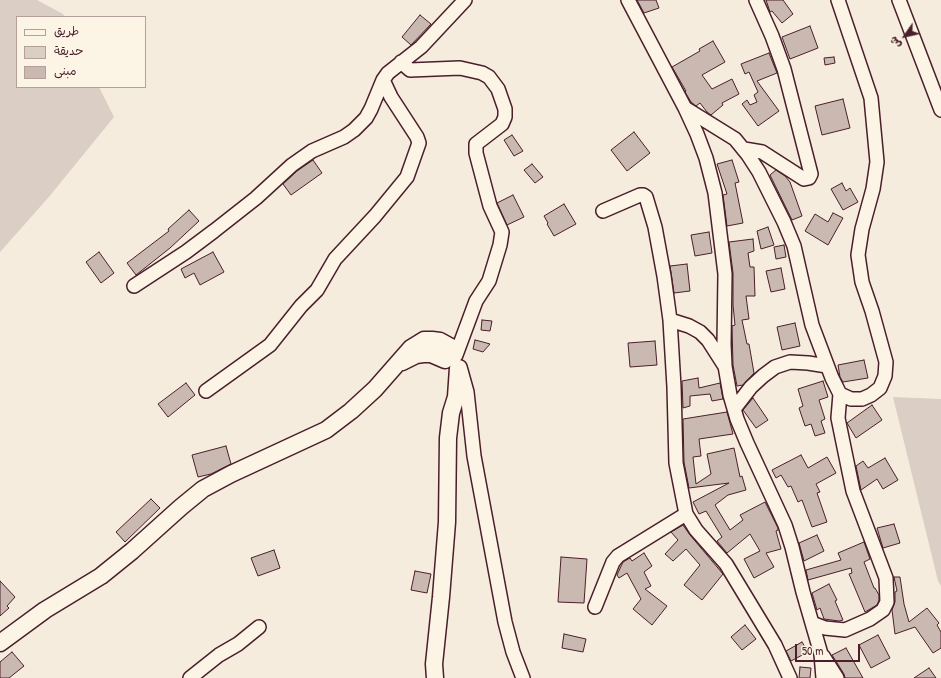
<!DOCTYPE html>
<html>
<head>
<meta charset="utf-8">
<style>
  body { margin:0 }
  #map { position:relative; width:941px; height:678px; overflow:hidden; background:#f5ecde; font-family:"Patrick Hand","Playpen Sans Arabic",sans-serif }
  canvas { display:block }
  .legend { position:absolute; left:16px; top:16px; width:130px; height:72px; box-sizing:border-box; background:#fcf5e5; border:1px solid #b59f9b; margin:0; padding:5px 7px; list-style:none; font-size:12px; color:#4a1f2b }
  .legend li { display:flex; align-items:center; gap:8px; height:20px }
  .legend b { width:20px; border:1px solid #b59f9b }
  .north { position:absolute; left:885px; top:16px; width:40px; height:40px; -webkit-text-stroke:3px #fcf5e5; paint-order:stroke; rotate:236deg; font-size:11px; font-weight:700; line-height:16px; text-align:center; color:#4a1f2b }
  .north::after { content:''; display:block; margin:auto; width:14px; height:18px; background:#4a1f2b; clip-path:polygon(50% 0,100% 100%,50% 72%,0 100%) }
  .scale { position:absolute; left:795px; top:644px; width:65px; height:18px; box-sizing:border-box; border:2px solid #4a1f2b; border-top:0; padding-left:5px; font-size:12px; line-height:14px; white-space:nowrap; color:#4a1f2b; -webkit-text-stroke:3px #fcf5e5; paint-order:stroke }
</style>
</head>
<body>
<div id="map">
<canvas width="941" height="678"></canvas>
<ul class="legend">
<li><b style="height:5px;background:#fcf5e5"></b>طريق</li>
<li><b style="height:11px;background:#dbcec4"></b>حديقة</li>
<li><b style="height:11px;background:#cab9b1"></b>مبنى</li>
</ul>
<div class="north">ش</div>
<div class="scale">50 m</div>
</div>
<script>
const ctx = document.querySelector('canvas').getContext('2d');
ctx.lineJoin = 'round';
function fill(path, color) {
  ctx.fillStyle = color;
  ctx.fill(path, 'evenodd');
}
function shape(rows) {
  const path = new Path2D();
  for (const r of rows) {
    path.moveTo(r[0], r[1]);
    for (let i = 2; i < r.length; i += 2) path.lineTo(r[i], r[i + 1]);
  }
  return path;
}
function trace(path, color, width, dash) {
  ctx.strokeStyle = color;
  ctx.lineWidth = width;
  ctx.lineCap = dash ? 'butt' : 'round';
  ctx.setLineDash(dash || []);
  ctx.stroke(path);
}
fill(shape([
  [0,0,37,0,63,14,65,17,17,17,17,87,99,87,114,117,48,198,0,252],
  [893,397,941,399,941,586,938,581]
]), '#dbcec4');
const building = shape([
  [637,0,656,0,659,8,644,13,637,0],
  [766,0,783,0,793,14,782,23,772,11,770,12,766,0],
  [420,15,431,24,411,45,402,37,420,15],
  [810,26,818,48,790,59,782,37,810,26],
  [713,41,725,62,702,75,712,89,732,79,739,94,722,103,723,105,711,115,707,112,700,103,696,106,691,102,685,92,686,91,672,67,700,51,699,49,713,41],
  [769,53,777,73,757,81,779,111,758,126,742,104,747,100,750,105,757,102,754,95,758,92,749,72,745,74,741,64,769,53],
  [834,57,835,63,825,65,824,58,834,57],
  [843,99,850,128,822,135,815,106,843,99],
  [634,132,650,153,627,171,611,150,634,132],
  [512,135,523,151,514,156,504,140,512,135],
  [313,160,322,173,291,195,283,184,297,171,313,160],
  [732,160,739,182,735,183,743,223,727,226,723,195,727,194,717,164,732,160],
  [532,164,543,177,535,183,524,170,532,164],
  [776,170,785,176,790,182,802,216,792,220,770,175,776,170],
  [842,183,846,191,850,188,858,202,843,210,831,189,842,183],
  [513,195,524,217,507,225,497,203,513,195],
  [564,204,576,224,554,236,547,224,548,223,544,216,564,204],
  [189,210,199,221,170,248,136,275,127,263,169,231,168,229,189,210],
  [833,213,843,218,828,245,805,231,815,214,828,222,833,213],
  [768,227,774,245,761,249,757,231,768,227],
  [709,232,712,253,695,256,691,235,709,232],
  [753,239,754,251,748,253,750,267,754,267,755,296,746,296,749,319,742,320,747,344,749,344,754,373,743,385,737,386,733,365,732,326,735,325,733,305,733,273,729,242,753,239],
  [784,245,786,257,776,259,774,247,784,245],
  [99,252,114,273,101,283,86,262,99,252],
  [213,252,224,272,200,285,194,273,185,278,181,269,213,252],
  [687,264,690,291,674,293,670,266,687,264],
  [781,268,785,289,771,292,766,271,781,268],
  [482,320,492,321,490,331,481,330,482,320],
  [795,323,800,346,782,350,777,327,795,323],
  [475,340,483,342,490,344,483,352,473,349,475,340],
  [655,341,657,365,630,367,628,343,655,341],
  [864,360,868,378,843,382,840,377,838,365,864,360],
  [698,378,699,388,720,383,723,399,712,401,710,394,690,396,690,406,683,408,682,381,698,378],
  [823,381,828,397,819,400,825,419,821,421,825,433,815,436,811,424,805,426,799,408,803,406,798,389,823,381],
  [186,383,195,395,168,417,158,404,186,383],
  [753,398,768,420,756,428,743,410,753,398],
  [872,405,882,420,856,438,847,423,872,405],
  [727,412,733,434,699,439,701,456,693,457,696,484,711,474,707,454,734,448,740,477,742,476,746,490,728,495,715,505,730,530,743,520,740,515,765,502,778,528,778,530,776,531,781,549,766,553,774,567,754,578,744,559,760,551,750,534,727,553,717,541,722,537,706,511,699,514,693,502,729,483,689,488,684,462,683,419,727,412],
  [226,446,231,464,211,474,198,477,192,455,226,446],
  [801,455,808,468,827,457,836,473,816,484,820,492,817,493,827,522,812,527,802,500,798,502,791,486,788,487,781,475,776,478,772,470,801,455],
  [885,458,898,480,883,489,877,479,861,490,856,466,863,461,868,468,885,458],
  [151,499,160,508,125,542,116,532,151,499],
  [894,524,900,543,883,548,877,528,894,524],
  [683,525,690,535,723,574,702,600,684,585,700,565,686,549,673,561,665,554,678,540,671,532,683,525],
  [817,535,824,551,804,561,799,543,817,535],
  [864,542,870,559,864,562,874,588,875,588,879,595,879,600,877,605,865,612,849,574,852,573,851,568,808,580,806,570,841,560,838,553,864,542],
  [274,550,280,568,258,576,251,558,274,550],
  [644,553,652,566,644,572,651,586,645,589,667,606,652,625,633,609,641,599,627,573,619,578,617,575,623,562,630,558,632,561,644,553],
  [561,557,587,559,584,603,558,602,561,557],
  [415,571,431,574,427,593,411,590,415,571],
  [894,577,900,577,904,604,909,622,927,608,939,623,937,625,941,632,941,648,933,653,915,627,895,634,892,610,895,602,895,592,897,591,894,577],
  [0,581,15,597,7,606,9,608,0,616,0,581],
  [829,584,837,600,835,601,843,620,839,621,824,619,820,608,817,610,812,593,829,584],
  [745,625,756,639,742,650,731,637,745,625],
  [564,634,586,639,583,652,562,648,564,634],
  [878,635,890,658,871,668,859,645,878,635],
  [802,642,808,652,791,661,786,651,802,642],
  [846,648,863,678,845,678,844,674,832,655,846,648],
  [12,652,24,666,9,678,0,678,0,662,12,652],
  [800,667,811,668,810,678,799,678,800,667],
  [929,668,936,678,914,678,929,668]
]);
fill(building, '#cab9b1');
trace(building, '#4a1f2b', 1);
const minor = shape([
  [628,0,685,108,697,134,706,158,715,193,725,274,724,344,725,366,730,395,737,419,747,443,785,525,792,547,803,592,821,654,823,678],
  [899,0,941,110],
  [401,62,410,70,460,68,482,73,489,77,498,89,505,109,505,117,502,124,476,144,476,153,490,206,502,232,500,245,489,281,476,301,456,355],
  [685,108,735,139,748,155,759,172,784,222,794,246,812,325,832,378,840,394,851,399,862,399,871,395,880,388,885,376,886,362,872,311,862,282,858,255,862,229,873,189,877,162,871,98,838,0],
  [744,149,762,152,804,179,809,178,811,174,784,69,772,36,756,0],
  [603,211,640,195,643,195,646,197,655,227,664,276,670,320,674,387,676,463,686,514,696,530,726,564,775,645,790,678],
  [134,286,186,252,214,231,256,198,292,165,312,151,344,137,354,130,366,118,371,109,383,80,388,73,421,47,465,0],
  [670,320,689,326,700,332,708,340,724,365],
  [460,367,467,392,474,456,505,622,513,652,523,678],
  [206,391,270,345,301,306,317,290,335,259,375,216,407,177,419,143,417,137,391,97,383,80],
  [734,409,751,387,763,376,775,367,790,362,808,363,827,366],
  [595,607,613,562,618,556,686,514],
  [812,623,825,628,845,630,870,619,883,610,887,602,886,578,853,491,846,457,838,418,840,394],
  [823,656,837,678],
  [190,678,219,655,238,644,259,627]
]);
const major = shape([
  [402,362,416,355,423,354,431,354,445,360],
  [0,643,45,610,101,576,132,551,181,507,203,489,231,474,326,430,351,411,375,389,411,348,424,340,432,340,440,341,451,347,454,355],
  [435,678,434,664,441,597,447,522,448,438,451,413,456,397,458,368]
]);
trace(minor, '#4a1f2b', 16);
trace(major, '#4a1f2b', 19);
trace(minor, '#fcf5e5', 13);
trace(major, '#fcf5e5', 16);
</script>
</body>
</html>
